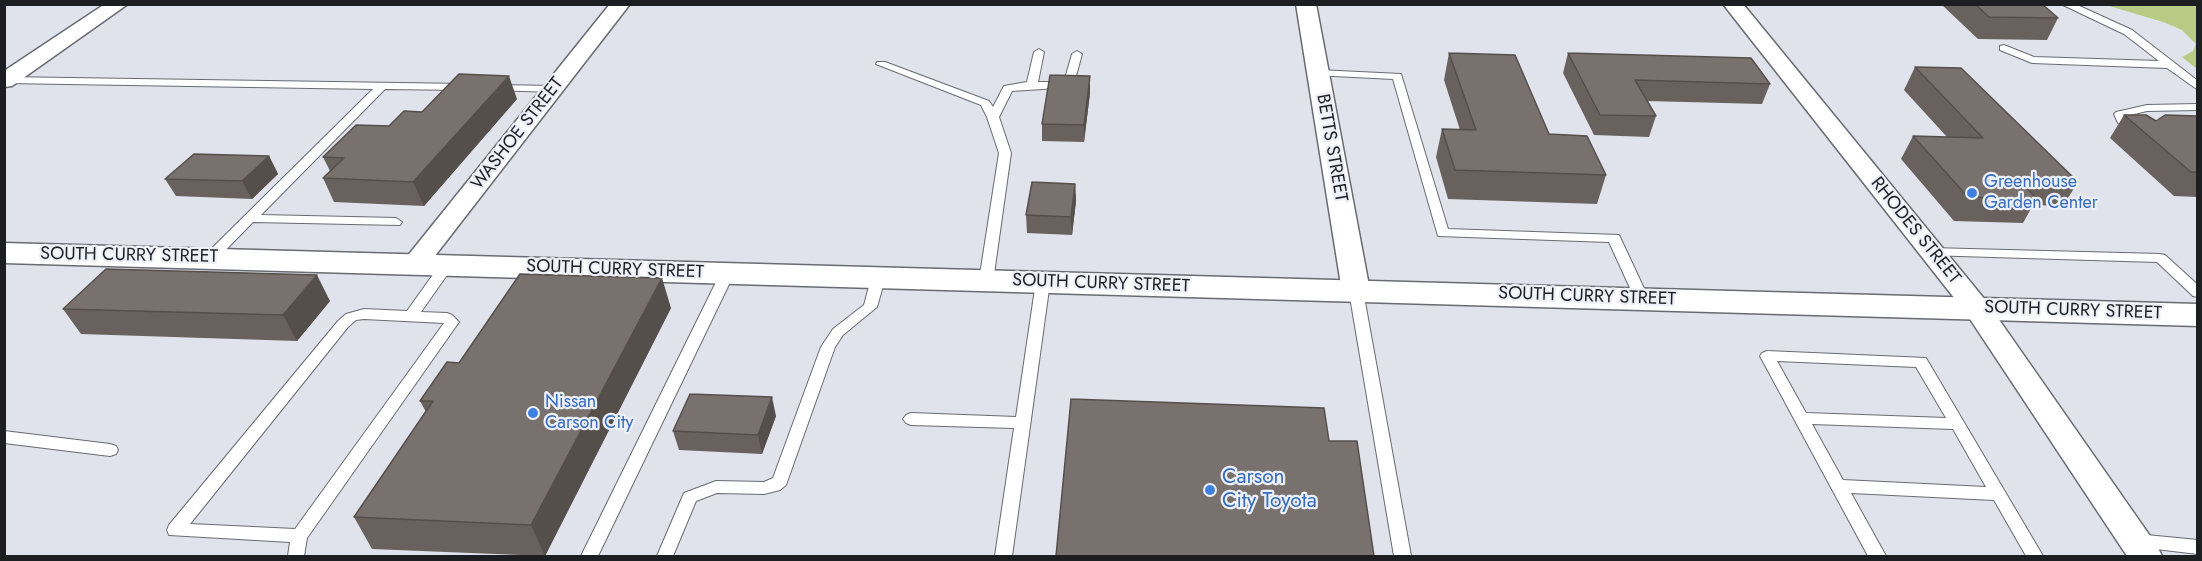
<!DOCTYPE html>
<html>
<head>
<meta charset="utf-8">
<style>
  body { margin:0 }
  #map { position:relative; width:2202px; height:561px; overflow:hidden; background:#e0e3eb; font-family:Jost,sans-serif }
  canvas { display:block }
  .frame { position:absolute; inset:0; border:6px solid #1d1e21; pointer-events:none }
</style>
</head>
<body>
<div id="map">
<canvas width="2202" height="561"></canvas>
<div class="frame"></div>
</div>
<script>
const ctx = document.querySelector('canvas').getContext('2d');
ctx.lineJoin = 'round';
function fill(path, color) {
  ctx.fillStyle = color;
  ctx.fill(path, 'evenodd');
}
function shape(rows) {
  const path = new Path2D();
  for (const r of rows) {
    path.moveTo(r[0], r[1]);
    for (let i = 2; i < r.length; i += 2) path.lineTo(r[i], r[i + 1]);
  }
  return path;
}
function trace(path, color, width, dash) {
  ctx.strokeStyle = color;
  ctx.lineWidth = width;
  ctx.lineCap = dash ? 'butt' : 'round';
  ctx.setLineDash(dash || []);
  ctx.stroke(path);
}
function drawText(font, color, halo, rows, align = 'center') {
  ctx.font = font + ' Jost,sans-serif';
  ctx.lineWidth = 4.5;
  ctx.setLineDash([]);
  ctx.textBaseline = 'middle';
  ctx.strokeStyle = halo;
  ctx.fillStyle = color;
  for (const [text, x, y, turn = 0] of rows) {
    ctx.save();
    ctx.translate(x, y);
    ctx.rotate((+turn || 0) * Math.PI / 180);
    ctx.textAlign = isNaN(turn) ? turn : align;
    if (halo) ctx.strokeText(text, 0, 0);
    ctx.fillText(text, 0, 0);
    ctx.restore();
  }
}
fill(shape([
  [2106,5,2197,5,2197,69,2182,57,2193,51,2196,44,2182,30,2163,22]
]), '#b7cb85');
const lane = shape([
  [2061,4,2075,4,2132,30,2198,81,2198,90,2167,68,2032,63,2000,50,2000,46,2004,45,2034,57,2159,61,2124,34,2061,4],
  [1039,49,1044,52,1038,82,1064,82,1072,54,1077,51,1082,54,1073,87,1012,91,999,117,1011,153,993,281,986,285,979,281,999,153,987,117,981,105,876,64,877,62,885,62,989,101,993,107,1004,86,1027,82,1034,52,1039,49],
  [1318,70,1401,74,1448,229,1619,235,1649,299,1647,302,1642,303,1635,299,1609,242,1438,236,1393,79,1314,75,1313,73,1318,70],
  [4,77,465,84,470,87,465,90,385,89,261,215,396,218,402,222,400,225,253,222,214,262,209,263,202,259,204,256,373,89,6,83,4,77],
  [496,85,554,86,559,89,554,92,492,90,491,88,496,85],
  [2198,104,2198,110,2147,111,2126,116,2139,131,2133,134,2118,123,2114,114,2116,112,2147,105,2198,104],
  [1931,248,2160,254,2165,255,2198,285,2198,297,2193,296,2157,262,1926,255,1924,252,1931,248],
  [447,261,454,265,421,312,447,313,452,315,459,322,307,538,304,556,288,556,290,542,169,535,167,530,169,525,338,321,346,314,364,309,407,311,442,262,447,261],
  [364,319,444,323,295,529,190,524,348,327,356,320,364,319],
  [727,270,734,274,598,556,581,556,720,274,727,270],
  [878,275,885,279,877,307,843,335,835,347,786,485,780,490,764,494,717,493,696,501,673,556,657,556,684,493,716,481,764,482,773,478,821,347,833,329,864,305,871,279,878,275],
  [1043,278,1050,282,1012,556,995,556,1014,428,911,425,906,423,903,419,906,415,911,413,1016,417,1036,282,1043,278],
  [1356,287,1363,291,1411,556,1394,556,1349,291,1356,287],
  [1767,351,1926,358,2043,556,2026,556,1994,500,1851,493,1886,556,1868,556,1760,356,1762,353,1767,351],
  [1777,361,1916,367,1946,418,1806,413,1777,361],
  [1812,424,1953,429,1986,487,1843,480,1812,424],
  [4,431,110,444,116,446,118,450,116,454,110,456,4,443,4,431],
  [2136,534,2198,540,2198,554,2130,546,2127,541,2130,536,2136,534]
]);
const street = shape([
  [105,4,128,4,12,86,4,87,4,71,105,4],
  [610,4,630,4,424,270,415,272,406,270,402,264,406,258,610,4],
  [1296,4,1316,4,1370,291,1366,297,1356,300,1346,297,1342,291,1296,4],
  [1723,4,1743,4,1986,301,2157,546,2162,556,2127,556,1966,313,1723,4]
]);
const secondary = shape([
  [4,243,2198,304,2198,326,4,263,4,243]
]);
trace(lane, '#686b71', 2);
trace(street, '#686b71', 3);
trace(secondary, '#686b71', 3);
fill(lane, '#fff');
fill(street, '#fff');
fill(secondary, '#fff');
fill(shape([
  [1941,4,2042,4,2058,18,2047,40,1978,39],
  [1449,53,1549,134,1606,175,1597,204,1448,199,1436,157,1442,129,1460,130,1444,80],
  [1568,53,1770,84,1762,104,1647,101,1656,116,1649,137,1594,135,1563,73],
  [1915,67,2078,182,2063,206,2033,205,2023,223,1954,221,1901,159,1913,136,1947,137,1904,90],
  [1090,76,1090,93,1084,142,1042,141,1042,124],
  [517,99,424,206,334,202,323,178,330,171,323,157,389,126,422,112],
  [2124,115,2156,121,2198,116,2198,197,2174,196,2110,138],
  [269,156,278,174,252,199,176,196,165,179],
  [1075,184,1076,201,1072,235,1027,233,1026,215],
  [330,301,297,341,81,334,63,309],
  [671,308,545,556,372,549,354,517,426,412,420,401,459,363],
  [776,416,762,454,679,450,673,431]
]), '#68615e');
fill(shape([
  [509,76,517,99,424,206,413,182],
  [1090,76,1090,93,1084,142,1084,125],
  [269,156,278,174,252,199,242,181],
  [1075,184,1076,201,1072,235,1071,217],
  [317,275,330,301,297,341,283,315],
  [662,278,671,308,545,556,531,525],
  [772,397,776,416,762,454,758,435]
]), '#554f4c');
const building = shape([
  [1975,4,2042,4,2058,18,1989,17,1975,4],
  [1449,53,1515,55,1549,134,1587,136,1606,175,1455,170,1442,129,1476,130,1449,53],
  [1568,53,1751,58,1770,84,1635,80,1656,116,1600,115,1568,53],
  [1915,67,1961,68,2078,182,2019,180,2037,199,1968,197,1913,136,1983,138,1915,67],
  [459,74,509,76,413,182,323,178,344,158,323,157,356,125,389,126,404,111,422,112,459,74],
  [1050,75,1090,76,1084,125,1042,124,1050,75],
  [2124,115,2146,115,2156,121,2165,115,2198,116,2198,172,2191,172,2124,115],
  [194,154,269,156,242,181,165,179,194,154],
  [1032,182,1075,184,1071,217,1026,215,1032,182],
  [106,269,317,275,283,315,63,309,106,269],
  [520,274,662,278,531,525,354,517,433,401,420,401,447,362,459,363,520,274],
  [690,394,772,397,758,435,673,431,690,394],
  [1071,399,1324,408,1329,441,1357,441,1374,556,1056,556,1071,399]
]);
fill(building, '#79716d');
trace(building, '#554f4c', 1.5);
for (const [x, y, r, color] of [
  [1972,193,6,"#3f7fe0"],
  [533,413,6,"#3f7fe0"],
  [1210,490,6,"#3f7fe0"]
]) {
  const dot = new Path2D();
  dot.arc(x, y, r, 0, 2 * Math.PI);
  ctx.fillStyle = color;
  ctx.fill(dot);
  trace(dot, '#edf0f8', 2);
}
drawText('18px', '#1d1e21', '#edf0f8', [
  ["WASHOE STREET",518,134,-52],
  ["BETTS STREET",1331,148,80],
  ["RHODES STREET",1915,231,51],
  ["SOUTH CURRY STREET",129,256,1],
  ["SOUTH CURRY STREET",615,270,2],
  ["SOUTH CURRY STREET",1101,284,2],
  ["SOUTH CURRY STREET",1587,297,2],
  ["SOUTH CURRY STREET",2073,311,2]
]);
drawText('18px', '#366cbe', '#edf0f8', [
  ["Greenhouse",1984,183],
  ["Garden Center",1984,204],
  ["Nissan",545,403],
  ["Carson City",545,424]
], 'left');
drawText('21px', '#366cbe', '#edf0f8', [
  ["Carson",1222,478],
  ["City Toyota",1222,502]
], 'left');
</script>
</body>
</html>
